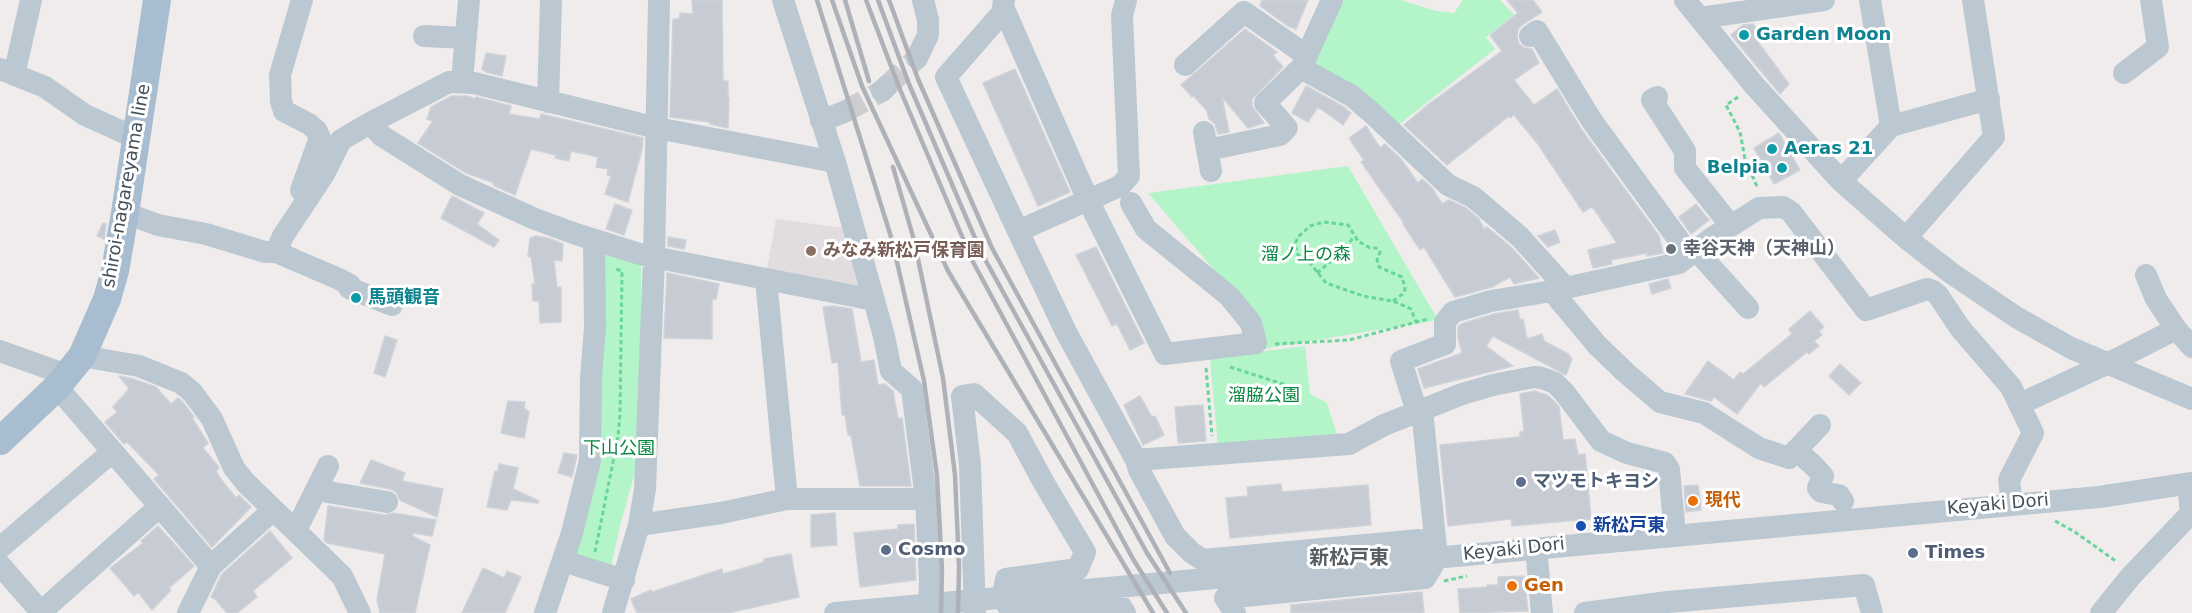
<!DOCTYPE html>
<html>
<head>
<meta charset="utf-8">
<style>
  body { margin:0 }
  canvas { display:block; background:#f0ecec }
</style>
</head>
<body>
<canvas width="2192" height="613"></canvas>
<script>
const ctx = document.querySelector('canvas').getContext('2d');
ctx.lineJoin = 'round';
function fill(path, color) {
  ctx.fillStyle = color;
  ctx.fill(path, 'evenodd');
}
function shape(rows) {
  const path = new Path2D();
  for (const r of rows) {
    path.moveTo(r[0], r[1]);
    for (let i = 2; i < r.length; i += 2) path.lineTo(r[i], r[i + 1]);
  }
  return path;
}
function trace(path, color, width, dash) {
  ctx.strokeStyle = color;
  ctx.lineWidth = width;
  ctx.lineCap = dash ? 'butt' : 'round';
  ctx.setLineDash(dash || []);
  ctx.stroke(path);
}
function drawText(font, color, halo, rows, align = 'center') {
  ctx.font = font + ' "DejaVu Sans","Noto Sans JP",sans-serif';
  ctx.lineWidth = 6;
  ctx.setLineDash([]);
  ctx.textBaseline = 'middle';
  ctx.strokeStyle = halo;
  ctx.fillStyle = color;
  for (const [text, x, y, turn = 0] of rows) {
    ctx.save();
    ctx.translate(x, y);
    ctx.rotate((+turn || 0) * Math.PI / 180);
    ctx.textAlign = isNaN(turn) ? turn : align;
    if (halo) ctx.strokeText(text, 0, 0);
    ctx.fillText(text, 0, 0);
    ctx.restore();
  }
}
fill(shape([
  [776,219,845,228,865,292,766,274]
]), '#e1ddde');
fill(shape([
  [1340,0,1401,0,1436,11,1454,13,1463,0,1500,0,1514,15,1486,37,1495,49,1397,126,1315,65,1313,53],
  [1348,166,1438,320,1262,349,1258,321,1148,193],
  [601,252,641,264,641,451,621,522,610,571,575,558],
  [1305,346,1310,394,1327,403,1337,435,1218,447,1210,358]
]), '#b4f4c9');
const building = shape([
  [692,0,722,0,723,81,728,81,728,98,729,98,728,128,710,124,710,122,670,117,673,19,679,19,680,13,693,14,692,0],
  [1262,0,1308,0,1296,29,1288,26,1260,6,1262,0],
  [1507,0,1533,0,1542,12,1522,25,1518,29,1517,37,1519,44,1525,48,1532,49,1539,63,1514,80,1534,105,1557,89,1581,129,1659,236,1663,253,1647,256,1647,253,1611,260,1612,264,1593,268,1588,250,1617,243,1594,209,1591,207,1583,212,1537,143,1514,115,1510,118,1509,116,1447,165,1404,125,1429,104,1502,51,1490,35,1518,13,1507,0],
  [1753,24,1764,38,1758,42,1789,84,1780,94,1731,35,1743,25,1753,24],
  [1245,29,1277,52,1273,55,1283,67,1252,99,1252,106,1264,123,1248,128,1222,97,1229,132,1218,134,1215,124,1209,119,1207,111,1193,95,1192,97,1181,85,1245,29],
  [486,53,506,56,502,76,486,72,482,69,486,53],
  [1015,69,1070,192,1038,206,983,83,1015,69],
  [1306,86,1344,107,1351,113,1343,125,1318,107,1308,122,1292,113,1306,86],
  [452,96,468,96,475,99,476,97,511,106,509,114,540,119,541,114,643,138,642,149,628,202,605,194,611,176,607,175,608,169,596,167,598,157,571,151,569,161,555,158,556,155,531,149,515,195,493,185,494,183,466,173,418,143,433,121,427,119,431,107,452,96],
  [1366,126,1380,148,1385,144,1401,159,1418,183,1422,179,1432,188,1442,204,1449,200,1466,208,1479,219,1484,229,1487,227,1511,247,1539,278,1514,284,1510,277,1492,287,1455,297,1424,247,1420,250,1403,224,1404,223,1361,162,1364,160,1349,138,1366,126],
  [1779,133,1800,170,1774,184,1754,148,1779,133],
  [452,196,484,213,477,224,499,240,494,247,441,218,452,196],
  [615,204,632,210,624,235,606,229,615,204],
  [1696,204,1709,220,1691,234,1679,217,1696,204],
  [103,223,106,224,104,239,97,236,103,223],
  [1555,230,1560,242,1548,247,1538,236,1555,230],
  [536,236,548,238,563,244,562,261,554,260,557,287,561,287,561,322,540,323,539,301,533,301,532,284,535,284,531,257,528,256,530,238,536,236],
  [668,237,686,240,684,249,668,246,668,237],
  [1096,247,1144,343,1130,350,1117,324,1112,326,1076,255,1096,247],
  [667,273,719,284,716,299,712,299,712,339,664,338,667,273],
  [1668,279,1671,288,1652,294,1649,284,1668,279],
  [833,306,852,309,861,362,874,360,878,385,885,384,893,391,898,419,902,418,911,486,860,486,851,435,848,435,845,415,842,415,838,362,832,363,823,307,833,306],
  [1518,310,1520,320,1523,319,1527,339,1542,334,1544,341,1568,354,1572,359,1566,375,1493,336,1486,346,1513,366,1424,388,1418,369,1462,353,1458,337,1458,327,1461,324,1494,314,1518,310],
  [1810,311,1824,327,1819,331,1822,335,1814,341,1819,346,1809,354,1807,352,1764,387,1761,383,1737,414,1714,397,1711,401,1685,394,1708,361,1734,380,1740,372,1743,374,1792,334,1789,329,1810,311],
  [385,336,397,340,385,377,374,373,385,336],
  [1840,364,1861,383,1849,395,1829,376,1840,364],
  [119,376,133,379,156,387,171,404,178,398,182,401,194,417,192,418,208,443,203,448,218,466,219,468,216,471,220,478,236,498,239,495,251,507,212,547,154,479,159,475,127,442,124,444,105,422,117,412,113,407,129,389,119,376],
  [1534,391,1547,395,1554,401,1559,407,1563,440,1575,439,1578,455,1585,454,1591,519,1512,526,1511,519,1448,526,1440,445,1520,437,1520,432,1524,431,1520,394,1534,391],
  [1140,396,1152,417,1155,416,1164,435,1143,445,1124,405,1140,396],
  [508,401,525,402,524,408,529,412,524,438,501,433,508,401],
  [1203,405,1206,441,1178,443,1175,407,1203,405],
  [564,453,577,455,572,477,558,473,564,453],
  [371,460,405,473,402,481,443,489,437,517,400,500,396,492,390,489,360,483,371,460],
  [499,464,518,468,513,489,539,501,538,503,511,500,507,510,487,507,495,471,498,471,499,464],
  [1281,484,1282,492,1368,485,1371,525,1230,538,1226,498,1248,496,1247,487,1281,484],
  [1698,485,1701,510,1686,512,1684,486,1698,485],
  [328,506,385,515,394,513,436,520,432,536,413,533,412,536,430,545,415,613,380,613,377,600,385,554,327,543,324,540,328,506],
  [835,513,837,545,811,547,811,515,835,513],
  [914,524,916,580,860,587,854,533,898,529,898,525,914,524],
  [158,526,194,566,169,588,171,590,152,610,138,592,134,596,110,568,143,543,141,541,158,526],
  [270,531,292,558,253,591,257,597,237,613,227,613,215,599,211,597,222,574,270,531],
  [791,554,799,597,728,613,637,613,631,599,651,590,652,592,722,569,723,574,764,562,764,559,791,554],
  [483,568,504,578,507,571,521,577,505,613,462,613,483,568],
  [1524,576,1528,611,1460,613,1458,589,1487,587,1487,585,1498,585,1498,577,1524,576],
  [1422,592,1424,613,1291,613,1291,605,1422,592]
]);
fill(building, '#c7cbd3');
trace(building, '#cfd3d9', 1.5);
trace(shape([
  [886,87,917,58],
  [844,112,882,91]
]), '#cdcdcf', 22, [22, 11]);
trace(shape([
  [1738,97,1726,105,1740,132,1745,159,1758,189],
  [1317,273,1336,257,1354,237],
  [1393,301,1404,293,1405,288,1402,277,1379,267,1377,260,1380,252,1376,248,1370,248,1358,241,1348,225,1324,222,1310,226,1298,237,1295,244,1298,255,1310,263,1326,283,1363,296,1393,301,1411,309,1416,322],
  [1275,344,1349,340,1428,319],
  [1230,367,1283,384,1298,404],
  [1206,368,1212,436],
  [2055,521,2075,532,2117,562],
  [595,552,618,437,620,414,622,271,613,268],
  [1444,581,1467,576]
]), '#68d69a', 3, [4.5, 3]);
trace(shape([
  [783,0,835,162,884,336,891,371,912,389,926,499,930,581,929,613],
  [1004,0,1002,13,946,77,1018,231],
  [1126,0,1122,16,1129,176,1120,186,1018,231,1066,332,1136,460,1349,444,1384,425,1462,394,1493,385,1534,377,1542,378,1555,383,1564,392,1601,441,1627,453,1665,463,1669,469,1675,534],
  [1332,0,1301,68,1352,96,1372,113,1448,185,1473,197,1520,237,1566,288],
  [1685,0,1754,85,1841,181,1906,238,1951,273,2016,317,2071,348,2192,399],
  [1870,0,1891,126],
  [1004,9,1088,200,1165,354,1256,343,1251,323,1229,296,1146,229,1131,203],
  [1700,18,1824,0],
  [424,36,466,38],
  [1530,36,1537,31,1592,121,1689,254],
  [917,58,928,35,928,20,923,0],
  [1185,65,1244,12,1306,55],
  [0,69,45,87,85,115,136,138],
  [2124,73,2158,47,2151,0],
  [14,75,31,0],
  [462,81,469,0],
  [882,91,886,87],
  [1657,97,1652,100,1685,151,1685,168,1731,226],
  [548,102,551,0],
  [821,121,844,112],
  [370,123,382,136,460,185,535,219,576,234,643,255,874,300],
  [1204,132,1211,171],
  [1207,150,1280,135,1287,128,1265,103,1301,68],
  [1841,181,1891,126,1989,99],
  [301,190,320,138,316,130,309,124,284,111,281,101,280,75,302,0],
  [125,213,158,225,206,234,265,252,276,252,283,236,324,174,341,140,370,123,449,82,474,83,657,128,835,162],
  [1906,238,1994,137,1973,0],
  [1695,249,1748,308],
  [276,252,339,279,350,285,349,288,392,305],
  [2146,275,2156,299,2176,329],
  [766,280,787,499],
  [1552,291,1597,345,1625,372,1660,402,1704,413,1759,448,1789,458,1820,425],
  [0,351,67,375],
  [82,356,139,366,181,383,192,392,212,419,234,468,246,483,342,576,360,613],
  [57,387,211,566,188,613],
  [2020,404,2117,359,2176,329,2192,347],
  [1417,412,1401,361,1445,344,1445,322,1453,312,1491,301,1552,291,1679,263,1712,238,1759,208,1783,207,1791,212,1866,310,1927,289,1933,291,1938,295,1960,328,2011,387,2033,433,2009,480,2012,504],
  [1796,450,1814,466,1823,476,1818,488,1821,492,1839,495,1843,501],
  [1136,460,1139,470,1175,536,1192,553,1203,560,1419,540,1437,558],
  [316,490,387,502],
  [639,525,721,513,787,499,926,499],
  [296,530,328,466],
  [0,548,112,452],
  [1536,548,1542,613],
  [563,561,624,580],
  [0,565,42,613],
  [211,566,273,510],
  [41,612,160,506],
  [545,613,572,533,590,461,591,378,595,327,594,240],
  [613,613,639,525,645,489,654,258,659,0],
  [835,613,2099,497,2192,483],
  [975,613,970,465,962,396,974,394,1017,433,1044,483,1085,552,1078,569,1006,579,1002,598,1013,613],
  [1029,613,1120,605,1125,613],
  [1235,613,1225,598,1425,578,1437,558,1422,410],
  [1585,613,1668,602,1864,585,1872,613],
  [2101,613,2131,576,2191,513,2188,484]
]), '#bbc8d1', 22);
trace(shape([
  [0,441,57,387,82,356,107,299,115,271,125,213,157,0]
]), '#a8bed0', 28);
trace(shape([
  [817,0,892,240,924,381,937,476,942,569,941,613],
  [832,0,862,86,948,271,1153,613],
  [845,0,869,81],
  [866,0,899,87,972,260,1133,559,1167,613],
  [878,0,909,84,981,252,1147,553,1186,613],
  [889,0,918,79,992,248,1170,573],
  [893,167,914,240,943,378,955,475,959,567,958,613]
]), '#aeb2b8', 4.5);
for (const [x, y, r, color] of [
  [1744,35,6,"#0f9aa8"],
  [1772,149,6,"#0f9aa8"],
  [1782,168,6,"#0f9aa8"],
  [1671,249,6,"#6b7280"],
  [811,251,6,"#8d6e63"],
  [356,298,6,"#0f9aa8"],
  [1521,482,6,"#5c6f8a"],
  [1693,501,6,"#e8710a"],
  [1581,526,6,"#1a4fb4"],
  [886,550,6,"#5c6f8a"],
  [1913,553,6,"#5c6f8a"],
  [1512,586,6,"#e8710a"]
]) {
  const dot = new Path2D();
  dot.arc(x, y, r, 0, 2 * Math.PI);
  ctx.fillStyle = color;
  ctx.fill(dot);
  trace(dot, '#fff', 2);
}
drawText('bold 18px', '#0d838f', '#fff', [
  ["Garden Moon",1756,35],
  ["Aeras 21",1784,149],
  ["Belpia",1770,168,"right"],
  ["馬頭観音",368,298]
], 'left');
drawText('18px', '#43515c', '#fff', [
  ["shiroi-nagareyama line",127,186,-80],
  ["Keyaki Dori",1998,505,-5],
  ["Keyaki Dori",1514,550,-6]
]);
drawText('bold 18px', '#5b616d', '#fff', [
  ["幸谷天神（天神山）",1683,249]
], 'left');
drawText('bold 18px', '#785e54', '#fff', [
  ["みなみ新松戸保育園",823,251]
], 'left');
drawText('18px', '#0b8642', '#fff', [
  ["溜ノ上の森",1306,255],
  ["溜脇公園",1264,396],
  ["下山公園",619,449]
]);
drawText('bold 18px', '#4e5e75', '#fff', [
  ["マツモトキヨシ",1533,482],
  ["Cosmo",898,550],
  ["Times",1925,553]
], 'left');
drawText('bold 18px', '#c56008', '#fff', [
  ["現代",1705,501],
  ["Gen",1524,586]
], 'left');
drawText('bold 18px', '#164399', '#fff', [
  ["新松戸東",1593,526]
], 'left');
drawText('bold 20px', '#585d62', '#fff', [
  ["新松戸東",1349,559]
]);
</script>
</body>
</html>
